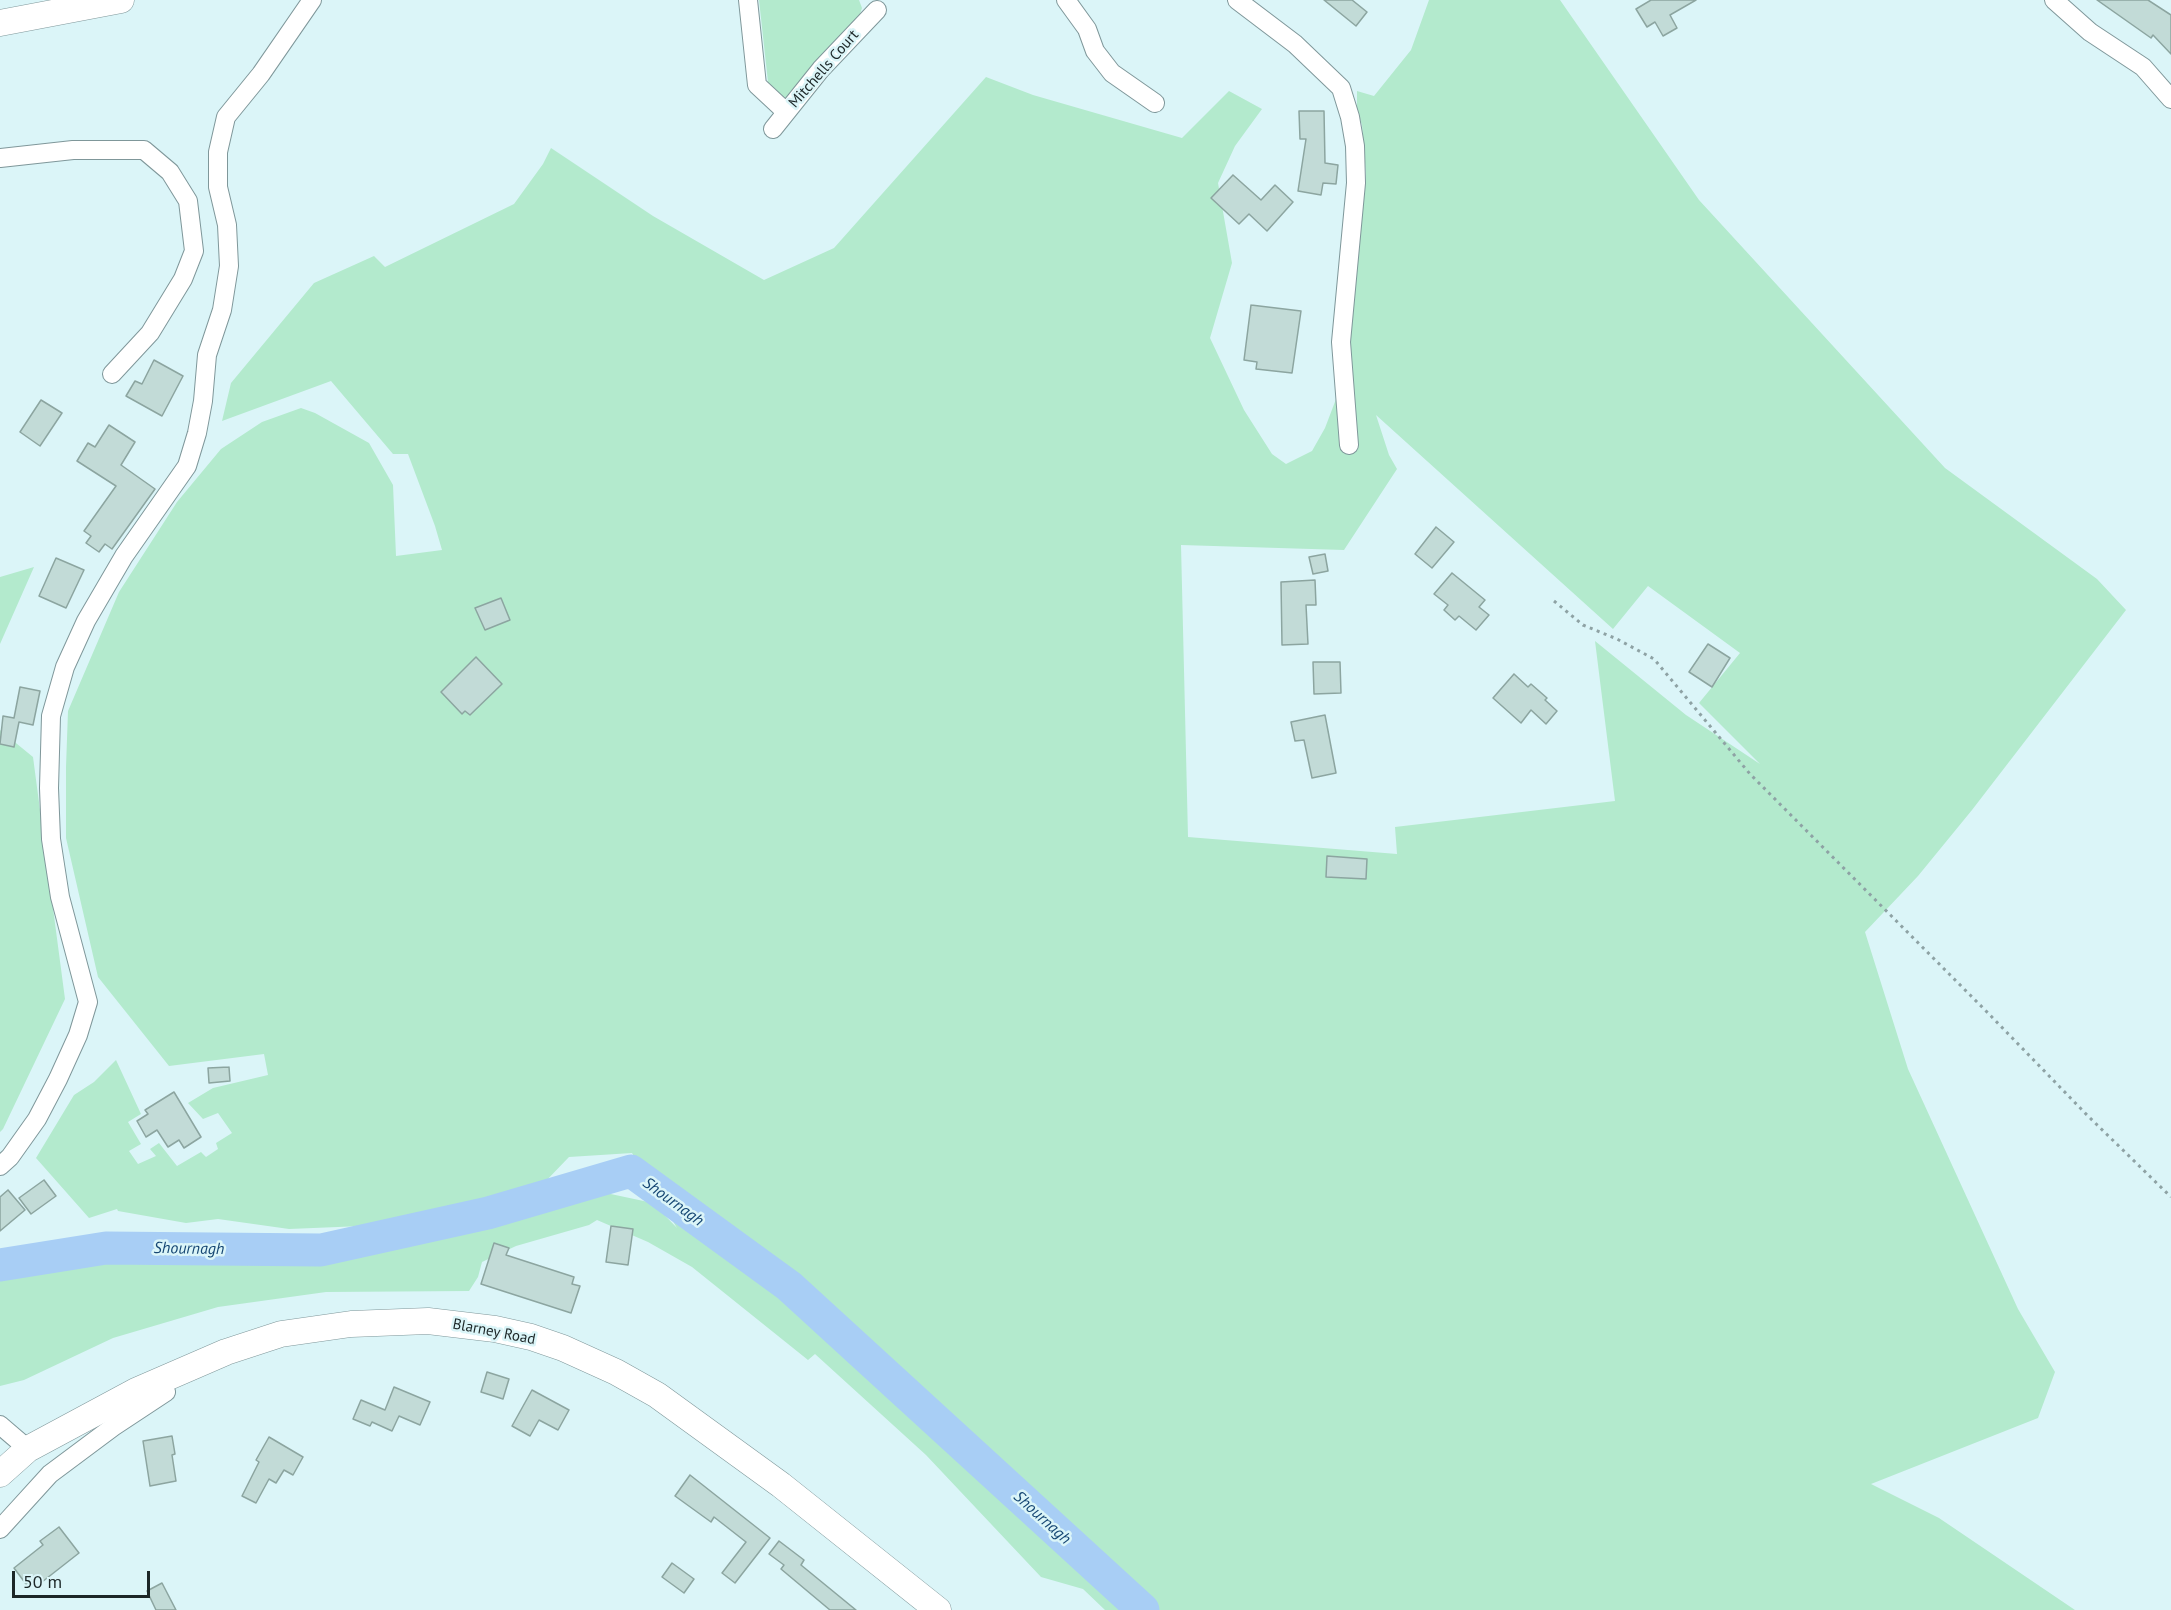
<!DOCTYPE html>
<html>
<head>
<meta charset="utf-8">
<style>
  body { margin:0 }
  #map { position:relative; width:2171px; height:1610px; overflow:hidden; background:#dbf5f8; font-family:"PT Sans",sans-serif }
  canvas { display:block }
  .scale { position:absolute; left:12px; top:1571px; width:138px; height:27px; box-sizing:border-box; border:3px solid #1c2627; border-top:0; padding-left:8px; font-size:18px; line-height:21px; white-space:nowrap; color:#1c2627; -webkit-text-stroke:4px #dbf5f8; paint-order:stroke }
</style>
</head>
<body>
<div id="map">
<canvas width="2171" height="1610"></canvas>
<div class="scale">50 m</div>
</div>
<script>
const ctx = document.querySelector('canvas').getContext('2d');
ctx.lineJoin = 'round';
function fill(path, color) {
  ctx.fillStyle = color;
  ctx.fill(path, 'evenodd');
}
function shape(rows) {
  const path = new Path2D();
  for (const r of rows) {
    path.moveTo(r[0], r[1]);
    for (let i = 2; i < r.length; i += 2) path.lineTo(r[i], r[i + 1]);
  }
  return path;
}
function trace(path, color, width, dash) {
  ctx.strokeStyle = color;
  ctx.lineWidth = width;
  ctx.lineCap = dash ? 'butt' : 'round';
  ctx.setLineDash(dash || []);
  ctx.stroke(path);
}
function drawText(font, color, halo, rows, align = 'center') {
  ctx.font = font + ' "PT Sans",sans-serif';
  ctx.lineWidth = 5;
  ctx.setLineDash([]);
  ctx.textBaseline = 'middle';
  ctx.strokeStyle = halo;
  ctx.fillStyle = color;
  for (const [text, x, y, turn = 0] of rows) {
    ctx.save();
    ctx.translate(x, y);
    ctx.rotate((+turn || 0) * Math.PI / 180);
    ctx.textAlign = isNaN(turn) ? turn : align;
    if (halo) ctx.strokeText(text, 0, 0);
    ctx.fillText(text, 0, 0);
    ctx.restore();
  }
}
fill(shape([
  [759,0,859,0,862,8,856,26,787,99,777,97,769,91],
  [1429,0,1560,0,1699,200,1945,468,2097,579,2126,610,1972,810,1918,876,1865,932,1908,1069,2018,1309,2055,1372,2038,1418,1871,1484,1939,1518,2075,1610,1154,1610,1128,1603,1134,1610,1105,1610,1083,1589,1041,1577,926,1455,815,1354,808,1360,692,1267,648,1242,597,1220,589,1225,516,1246,482,1262,478,1277,469,1291,326,1292,218,1307,113,1338,24,1380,0,1386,0,1275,91,1257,327,1256,420,1239,527,1210,606,1193,653,1203,677,1228,632,1153,569,1157,543,1184,462,1206,362,1226,289,1229,218,1219,186,1223,118,1211,117,1209,89,1218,36,1158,74,1095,94,1082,116,1060,141,1114,128,1122,141,1144,129,1151,138,1164,156,1156,150,1149,159,1143,177,1166,201,1152,206,1157,218,1149,216,1143,232,1133,218,1113,203,1119,188,1103,213,1088,268,1075,264,1054,169,1066,98,977,66,838,66,767,68,711,119,592,177,502,221,449,262,422,301,408,315,413,369,443,393,485,396,556,442,550,435,526,408,454,393,454,331,381,222,421,231,383,314,283,374,256,385,267,514,204,543,164,551,148,653,216,764,280,834,248,986,77,1033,95,1182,138,1229,91,1262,109,1235,146,1218,183,1232,263,1210,338,1244,410,1272,454,1286,464,1312,451,1325,428,1349,365,1354,273,1366,175,1362,125,1357,110,1357,91,1374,96,1411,50],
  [1376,415,1613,629,1648,586,1740,653,1699,703,1760,764,1686,715,1595,641,1615,801,1395,827,1397,854,1188,837,1181,545,1344,550,1397,469,1389,455],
  [34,567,0,644,0,577],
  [0,730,33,757,65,999,3,1129,0,1132]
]), '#b3eacd');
trace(shape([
  [0,1265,106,1248,321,1250,488,1213,631,1171,789,1286,1143,1610]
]), '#a8cef5', 33);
const building = shape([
  [1324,0,1352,0,1367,12,1356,26,1324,0],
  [1651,0,1696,0,1670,15,1677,28,1663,36,1655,22,1647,27,1636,9,1651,0],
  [2097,0,2148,0,2171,15,2171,54,2153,35,2151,38,2097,0],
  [1299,111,1324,111,1325,163,1338,165,1336,184,1323,183,1321,195,1298,191,1306,139,1300,139,1299,111],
  [1233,175,1261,200,1275,185,1293,202,1267,231,1249,214,1239,224,1211,198,1233,175],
  [1251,305,1301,311,1292,373,1256,369,1257,362,1244,360,1251,305],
  [154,360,183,376,162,416,126,396,135,381,142,384,154,360],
  [41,400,62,413,40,446,20,432,41,400],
  [109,425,135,442,121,465,155,489,112,549,105,544,99,552,86,543,91,536,84,531,116,486,77,461,88,443,95,447,109,425],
  [1436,527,1454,542,1432,568,1415,554,1436,527],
  [1325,554,1328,571,1313,574,1309,557,1325,554],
  [56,558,84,570,66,608,39,596,56,558],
  [1452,573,1485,600,1479,607,1489,615,1476,630,1459,616,1455,620,1444,610,1448,605,1434,594,1452,573],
  [1315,580,1316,605,1306,605,1308,644,1282,645,1281,582,1315,580],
  [501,598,510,620,485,630,475,608,501,598],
  [1708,644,1730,658,1712,687,1689,672,1708,644],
  [476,657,502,684,470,715,465,711,462,714,441,692,476,657],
  [1313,662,1340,662,1341,693,1314,694,1313,662],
  [1514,674,1528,687,1531,684,1547,698,1545,700,1557,711,1546,724,1531,710,1521,723,1493,698,1514,674],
  [20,687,40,691,33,725,19,722,14,747,0,744,3,716,14,718,20,687],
  [1325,715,1336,773,1312,778,1304,740,1295,741,1291,722,1325,715],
  [1327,856,1367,859,1366,879,1326,877,1327,856],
  [229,1067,230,1081,209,1083,208,1068,229,1067],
  [174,1092,201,1137,184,1148,179,1140,168,1147,157,1130,146,1137,137,1121,148,1114,145,1110,174,1092],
  [44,1180,56,1196,31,1214,19,1198,44,1180],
  [8,1190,25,1210,0,1231,0,1197,8,1190],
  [611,1226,633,1229,628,1265,606,1262,611,1226],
  [494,1243,509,1248,506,1255,574,1277,572,1284,580,1286,571,1313,481,1284,494,1243],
  [487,1372,509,1379,503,1399,481,1392,487,1372],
  [394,1387,430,1402,420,1425,399,1416,392,1431,372,1422,370,1426,353,1419,361,1400,385,1410,394,1387],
  [532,1390,569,1410,558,1430,539,1420,530,1436,512,1426,532,1390],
  [172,1436,175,1454,172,1455,176,1481,150,1486,143,1441,172,1436],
  [269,1437,303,1457,293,1475,284,1470,276,1483,269,1479,256,1503,242,1496,259,1462,256,1460,269,1437],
  [690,1475,770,1538,735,1583,722,1573,746,1542,714,1517,711,1522,675,1496,690,1475],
  [59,1527,79,1553,42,1582,37,1576,26,1584,14,1568,43,1545,40,1541,59,1527],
  [779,1541,804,1560,801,1565,856,1610,830,1610,781,1569,784,1565,769,1554,779,1541],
  [672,1563,694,1579,684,1593,662,1577,672,1563],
  [162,1583,176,1610,156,1610,147,1591,162,1583]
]);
fill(building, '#c2dbd7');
trace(building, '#8ca5a0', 1.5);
const street = shape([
  [748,0,757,85,786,112],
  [1066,0,1087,29,1095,51,1112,73,1155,103],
  [1237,0,1295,44,1341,88,1350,117,1355,146,1356,183,1341,342,1349,445],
  [2054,0,2090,32,2143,67,2171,99],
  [773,129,821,69,877,10],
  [0,158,73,150,144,150,170,172,188,201,194,251,183,279,150,333,112,374],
  [0,1166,10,1157,37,1119,58,1079,78,1035,88,1002,60,897,51,839,49,788,51,716,65,667,86,621,124,556,187,466,197,433,203,401,207,355,222,310,229,266,227,225,218,187,218,152,226,117,261,74,312,0],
  [0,1425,28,1449],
  [0,1529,50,1474,113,1427,166,1392,160,1381]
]);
const secondary = shape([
  [0,23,121,0],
  [0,1474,28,1449,136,1391,226,1352,281,1334,351,1324,428,1321,495,1329,531,1337,563,1348,616,1372,657,1395,781,1485,938,1610]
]);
trace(street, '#7f979a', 20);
trace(secondary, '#7f979a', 27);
trace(shape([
  [1554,601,1583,625,1617,639,1654,659,1750,774,1988,1013,2087,1115,2171,1197]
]), '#8ea2a4', 3, [3, 4.5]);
trace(street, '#fff', 18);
trace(secondary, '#fff', 26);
drawText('15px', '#1c2627', '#dbf5f8', [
  ["Mitchells Court",824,69,-49],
  ["Blarney Road",494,1332,11]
]);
drawText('italic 16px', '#154673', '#dbf5f8', [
  ["Shournagh",673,1202,36],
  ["Shournagh",189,1249,1],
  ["Shournagh",1042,1518,42]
]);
</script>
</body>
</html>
